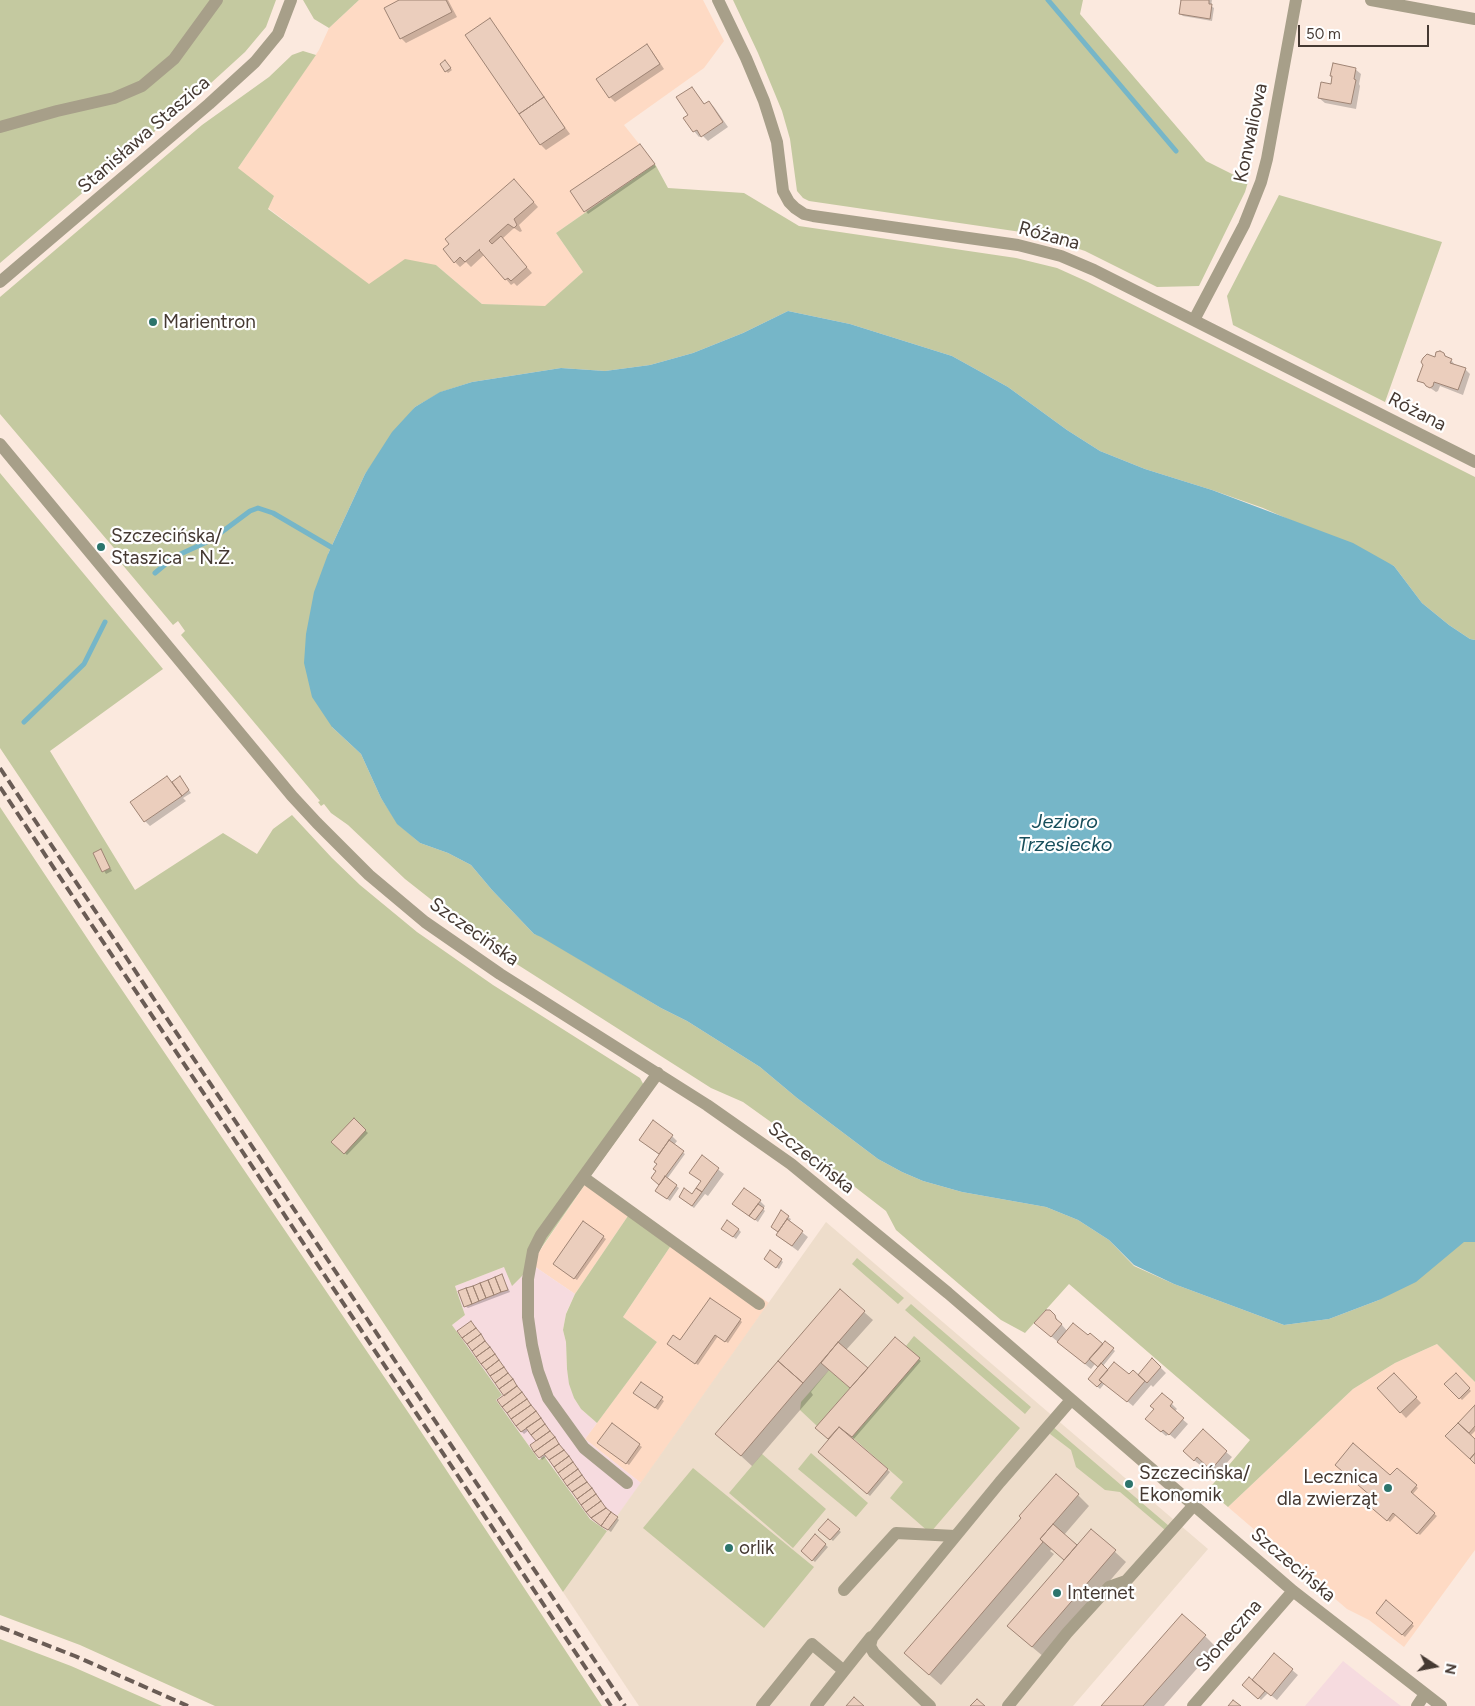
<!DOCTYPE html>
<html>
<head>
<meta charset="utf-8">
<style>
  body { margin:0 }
  #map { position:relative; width:1475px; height:1706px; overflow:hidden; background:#fbe9de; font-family:Figtree,sans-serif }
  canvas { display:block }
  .north { position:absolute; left:1410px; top:1641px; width:50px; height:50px; -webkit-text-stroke:4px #fff; paint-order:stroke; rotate:101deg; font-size:14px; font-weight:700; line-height:20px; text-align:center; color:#453932 }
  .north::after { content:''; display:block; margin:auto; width:18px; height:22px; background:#453932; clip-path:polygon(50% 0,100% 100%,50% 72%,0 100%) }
  .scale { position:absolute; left:1298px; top:25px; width:131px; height:22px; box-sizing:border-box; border:2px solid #453932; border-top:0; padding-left:6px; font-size:15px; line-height:18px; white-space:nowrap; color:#453932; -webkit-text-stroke:4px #fff; paint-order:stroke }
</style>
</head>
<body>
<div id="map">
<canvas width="1475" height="1706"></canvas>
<div class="north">N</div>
<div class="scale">50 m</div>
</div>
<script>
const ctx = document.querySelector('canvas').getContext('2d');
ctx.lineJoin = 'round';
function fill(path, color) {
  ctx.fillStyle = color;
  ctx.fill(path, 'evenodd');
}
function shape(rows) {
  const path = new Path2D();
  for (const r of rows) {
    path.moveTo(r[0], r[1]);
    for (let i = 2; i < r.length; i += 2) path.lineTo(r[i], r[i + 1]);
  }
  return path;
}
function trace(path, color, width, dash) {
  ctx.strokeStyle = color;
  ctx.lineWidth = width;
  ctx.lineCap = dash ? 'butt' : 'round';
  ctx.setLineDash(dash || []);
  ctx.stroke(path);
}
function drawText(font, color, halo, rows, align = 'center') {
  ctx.font = font + ' Figtree,sans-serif';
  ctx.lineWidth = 4.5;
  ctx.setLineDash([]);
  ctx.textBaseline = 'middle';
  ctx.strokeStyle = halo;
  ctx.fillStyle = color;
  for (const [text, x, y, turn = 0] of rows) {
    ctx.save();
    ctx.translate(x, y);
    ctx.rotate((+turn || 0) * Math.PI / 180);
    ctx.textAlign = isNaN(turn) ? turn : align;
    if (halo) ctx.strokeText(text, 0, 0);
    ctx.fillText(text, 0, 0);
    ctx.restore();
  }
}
fill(shape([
  [359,0,703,0,724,41,704,68,624,125,655,164,556,233,583,272,545,307,482,304,436,265,369,285,268,208,238,168,319,50,329,28],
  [590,1177,634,1207,575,1294,531,1264],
  [676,1238,769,1303,641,1483,585,1439,657,1342,623,1317],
  [1437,1344,1475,1382,1475,1550,1404,1647,1369,1620,1347,1609,1228,1507,1353,1389,1395,1363]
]), '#fedac4');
fill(shape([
  [531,1264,575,1294,566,1313,563,1330,566,1342,567,1369,574,1398,581,1409,597,1423,585,1439,641,1483,607,1531,590,1519,545,1456,539,1460,496,1400,502,1395,452,1325,465,1315,455,1286,504,1267],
  [1343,1661,1367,1680,1401,1706,1305,1706]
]), '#f6dbdf');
fill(shape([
  [826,1222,1208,1549,1073,1706,639,1706,563,1592]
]), '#eeddcb');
fill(shape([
  [0,0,276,0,266,27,245,52,200,93,0,263],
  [303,0,359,0,329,28,314,19],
  [733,0,1083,0,1080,14,1206,161,1248,182,1245,192,1199,286,1157,287,1085,251,1046,238,1021,232,809,201,803,198,797,191,790,139,782,111,758,53],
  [303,51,316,55,238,168,274,196,268,209,369,284,405,259,436,265,482,304,545,306,583,272,556,233,655,164,668,188,744,193,799,226,1016,258,1057,268,1088,282,1475,477,1475,640,1470,639,1449,625,1422,603,1394,566,1263,508,1212,490,1145,469,1100,451,1067,430,1008,387,952,356,850,324,788,311,743,333,693,353,650,365,605,371,561,368,472,382,441,392,415,407,365,474,328,554,332,727,361,754,381,798,398,824,420,843,448,853,471,865,492,890,534,934,541,936,661,1008,687,1021,760,1067,797,1098,878,1159,902,1172,923,1181,962,1192,1046,1207,1078,1220,1109,1240,1134,1266,1174,1284,1284,1325,1329,1319,1379,1300,1475,1195,1475,1382,1437,1344,1395,1363,1353,1389,1228,1507,1208,1490,1250,1440,1069,1284,1025,1333,1001,1320,896,1230,886,1211,802,1146,796,1140,743,1102,711,1088,504,956,486,939,438,905,405,879,348,825,331,813,324,804,321,806,318,802,320,801,181,635,185,631,178,621,173,625,116,557,119,554,0,414,0,297,202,125,269,77,292,55],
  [1279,195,1442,242,1385,402,1233,325,1227,296],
  [0,473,163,669,50,751,135,890,223,833,257,854,273,829,292,815,332,858,360,885,417,932,493,985,640,1078,649,1095,590,1177,522,1276,512,1286,504,1267,455,1286,465,1315,452,1325,502,1395,496,1400,539,1460,544,1456,590,1519,607,1531,563,1592,0,748],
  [0,807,97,953,410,1415,602,1706,215,1706,80,1645,0,1615],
  [634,1207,676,1238,623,1317,657,1342,597,1423,581,1409,574,1398,569,1384,567,1369,566,1342,563,1330,566,1314,575,1294],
  [857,1258,904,1298,898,1304,852,1264],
  [911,1304,1031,1407,1025,1414,905,1310],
  [914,1336,1020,1428,930,1533,890,1498,903,1482,852,1437,919,1359,906,1346],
  [829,1370,850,1388,817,1426,800,1410,801,1402],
  [1052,1426,1169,1526,1165,1530,1120,1492,1105,1490,1076,1467,1071,1450,1050,1434],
  [811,1453,868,1503,856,1517,798,1469],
  [762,1454,826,1509,793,1548,729,1493],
  [693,1468,814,1567,764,1628,643,1528],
  [0,1639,71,1666,162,1706,0,1706]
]), '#c4c9a0');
fill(shape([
  [788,311,850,324,952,356,1008,387,1067,430,1100,451,1145,469,1212,490,1353,543,1394,566,1422,603,1449,625,1470,639,1475,640,1475,1242,1464,1242,1416,1282,1379,1300,1329,1319,1284,1325,1174,1284,1134,1265,1109,1240,1078,1220,1046,1207,962,1192,923,1181,902,1172,878,1159,797,1098,760,1067,687,1021,661,1008,541,937,534,934,492,890,471,865,448,853,420,843,397,824,381,798,361,754,332,727,312,697,304,663,306,634,314,592,328,554,365,474,392,432,415,407,440,392,472,382,561,368,605,371,650,365,693,353,743,333]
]), '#76b6c8');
fill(shape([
  [402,0,448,0,457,17,406,43,401,38],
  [1190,0,1212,0,1211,6,1214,8,1212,21,1183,16,1180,14],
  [467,35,544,99,570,134,546,150,541,145],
  [652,51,664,69,615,102,610,97],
  [447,64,452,70,448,73,446,71],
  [1355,69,1361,74,1359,84,1360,86,1356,109,1325,103,1319,98,1332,85],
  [692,88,705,105,709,102,714,107,728,127,708,141,702,135,699,137,694,131,690,115],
  [642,147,656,167,588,214,572,192],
  [519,185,538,207,519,225,522,231,520,232,514,228,502,239,532,273,517,286,514,283,511,285,485,254,471,267,466,262,460,267,455,262],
  [1443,354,1451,360,1456,366,1465,369,1470,374,1463,395,1440,386,1438,391,1436,392,1419,380,1435,359],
  [167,777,173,783,182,780,191,793,183,798,186,801,150,826,145,821],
  [101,850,112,871,106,874,94,853],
  [354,1120,368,1133,347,1155,333,1142],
  [672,1136,677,1141,674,1145,685,1154,667,1179,679,1188,670,1201,659,1193,661,1185,657,1172,660,1155,646,1145],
  [702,1157,724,1174,708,1196,705,1194,694,1208,682,1199,692,1195,702,1182,691,1173],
  [760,1201,765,1206,763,1209,765,1211,758,1222,734,1204],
  [788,1217,791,1219,789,1222,808,1237,798,1251,783,1240,777,1235,779,1232,775,1229],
  [583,1223,606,1239,577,1280,557,1266],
  [739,1230,741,1232,736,1239,725,1231],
  [781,1260,783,1262,779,1269,768,1261],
  [502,1276,510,1292,468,1308,465,1306],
  [840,1291,873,1320,846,1350,868,1369,895,1338,921,1361,853,1440,890,1472,870,1496,819,1452,830,1440,817,1428,852,1388,830,1369,811,1392,813,1395,752,1466,717,1434],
  [1050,1311,1068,1332,1088,1337,1103,1345,1105,1342,1115,1351,1103,1366,1108,1371,1129,1376,1138,1376,1160,1367,1166,1373,1153,1387,1151,1385,1133,1406,1105,1383,1100,1389,1089,1379,1100,1367,1095,1364,1091,1369,1041,1328],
  [740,1320,742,1322,728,1343,718,1336,698,1365,671,1346],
  [473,1325,603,1505,619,1520,611,1532,594,1520,547,1456,542,1460,540,1457,537,1441,529,1430,524,1434,522,1432,499,1401,506,1396],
  [1394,1374,1421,1403,1406,1418,1379,1389],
  [1456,1375,1471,1391,1462,1400,1446,1384],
  [642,1383,664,1401,658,1410,637,1395],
  [1162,1394,1177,1409,1174,1412,1188,1424,1175,1439,1169,1434,1166,1436,1152,1424],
  [1475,1407,1475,1431,1470,1436,1475,1440,1475,1463,1447,1436],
  [601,1445,639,1445,642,1447,629,1465],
  [1226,1452,1232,1457,1217,1474,1203,1461,1200,1465,1190,1457],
  [1397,1469,1418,1488,1412,1495,1437,1516,1420,1535,1396,1515,1390,1522,1368,1503],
  [1078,1495,1089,1506,1064,1535,1078,1546,1091,1530,1126,1562,1044,1657,1020,1637,1066,1560,1052,1549,1050,1551,1054,1554,941,1685,917,1664],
  [828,1521,841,1532,833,1541,820,1530],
  [815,1536,828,1547,815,1562,802,1551],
  [1377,1613,1412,1624,1414,1626,1405,1637],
  [1205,1636,1216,1647,1164,1706,1102,1706],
  [1274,1655,1298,1675,1277,1700,1268,1693,1261,1700,1244,1685,1256,1685]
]), '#0003');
trace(shape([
  [1048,0,1176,151],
  [155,573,174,557,211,540,250,511,258,508,273,513,331,547],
  [24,722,84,664,105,622]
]), '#76b6c8', 5);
const building = shape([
  [399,0,446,0,452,12,400,39,384,8,399,0],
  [1181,0,1209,0,1209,4,1212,4,1210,19,1179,14,1181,0],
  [490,18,544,97,519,114,465,35,490,18],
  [647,44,660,64,609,98,596,79,647,44],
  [445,60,451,68,445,72,440,64,445,60],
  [1333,63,1356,68,1354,79,1356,80,1351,104,1318,98,1321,82,1331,84,1332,76,1330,76,1333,63],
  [692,87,704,104,709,101,723,122,701,137,697,130,693,132,683,118,688,115,676,97,692,87],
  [544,97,565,128,540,145,519,114,544,97],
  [640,144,655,164,584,212,570,191,640,144],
  [514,179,534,202,514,219,517,225,514,228,508,224,489,241,492,244,501,236,527,267,511,281,508,278,505,280,479,250,480,249,465,262,460,257,454,263,443,249,449,244,445,239,514,179],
  [1440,351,1444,353,1445,356,1452,359,1450,363,1466,368,1458,390,1434,382,1433,386,1430,388,1426,386,1424,383,1417,381,1423,365,1421,362,1423,358,1427,354,1435,357,1436,352,1440,351],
  [167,776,182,796,144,822,130,802,167,776],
  [180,776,189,790,182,796,172,782,180,776],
  [101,849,110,868,102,872,93,853,101,849],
  [354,1118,366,1130,344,1154,331,1142,354,1118],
  [653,1120,673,1135,659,1154,639,1140,653,1120],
  [669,1140,684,1151,659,1185,651,1178,656,1171,653,1169,657,1164,654,1162,669,1140],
  [702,1155,719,1168,702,1192,696,1188,701,1181,689,1173,702,1155],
  [665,1176,677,1185,667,1199,655,1191,665,1176],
  [684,1188,692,1194,696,1188,702,1192,692,1206,679,1197,684,1188],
  [744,1188,761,1200,749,1216,732,1204,744,1188],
  [758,1204,764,1208,755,1220,749,1216,758,1204],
  [781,1210,789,1216,778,1232,771,1227,781,1210],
  [787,1219,803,1231,792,1246,776,1235,787,1219],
  [727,1220,739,1229,733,1237,721,1229,727,1220],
  [583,1221,604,1236,574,1279,553,1264,583,1221],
  [770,1250,782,1259,776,1268,764,1259,770,1250],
  [502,1274,508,1290,501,1292,495,1277,502,1274],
  [495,1277,501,1292,494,1295,488,1280,495,1277],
  [488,1280,494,1295,486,1298,480,1283,488,1280],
  [480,1283,486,1298,479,1301,473,1286,480,1283],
  [473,1286,479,1301,472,1304,466,1288,473,1286],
  [466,1288,472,1304,464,1307,458,1291,466,1288],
  [840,1289,865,1311,803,1383,778,1361,840,1289],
  [710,1298,741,1319,725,1342,715,1335,695,1364,667,1344,673,1335,680,1340,710,1298],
  [1046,1310,1050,1310,1055,1315,1056,1319,1062,1324,1051,1337,1034,1323,1046,1310],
  [471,1321,476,1328,462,1338,457,1331,471,1321],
  [1073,1323,1088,1335,1090,1333,1103,1344,1085,1364,1057,1342,1073,1323],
  [476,1328,481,1334,467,1344,462,1338,476,1328],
  [481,1334,485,1341,472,1351,467,1344,481,1334],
  [895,1337,920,1358,852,1437,839,1427,828,1439,815,1428,895,1337],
  [485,1341,490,1347,476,1357,472,1351,485,1341],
  [1105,1341,1114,1348,1098,1367,1089,1359,1105,1341],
  [838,1342,868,1368,850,1388,821,1363,838,1342],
  [490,1347,495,1354,481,1364,476,1357,490,1347],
  [495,1354,499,1360,486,1370,481,1364,495,1354],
  [1152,1358,1161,1367,1147,1383,1138,1375,1152,1358],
  [499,1360,504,1367,490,1376,486,1370,499,1360],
  [778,1361,803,1383,741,1456,715,1434,778,1361],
  [1114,1362,1129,1374,1133,1370,1145,1381,1127,1402,1099,1380,1114,1362],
  [1101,1363,1108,1370,1099,1380,1102,1382,1097,1387,1088,1379,1101,1363],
  [504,1367,508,1373,495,1383,490,1376,504,1367],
  [508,1373,513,1379,499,1389,495,1383,508,1373],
  [1394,1373,1417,1397,1400,1413,1377,1388,1394,1373],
  [1456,1373,1470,1388,1459,1399,1444,1384,1456,1373],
  [513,1379,517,1386,504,1396,499,1389,513,1379],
  [641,1382,663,1397,655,1408,633,1393,641,1382],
  [517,1386,522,1392,502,1407,497,1400,517,1386],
  [522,1392,527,1399,507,1413,502,1407,522,1392],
  [1162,1393,1173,1402,1170,1406,1184,1418,1169,1435,1163,1430,1161,1432,1145,1419,1154,1409,1150,1406,1162,1393],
  [527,1399,531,1405,511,1419,507,1413,527,1399],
  [531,1405,536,1411,516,1426,511,1419,531,1405],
  [1475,1405,1475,1426,1469,1433,1458,1423,1475,1405],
  [536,1411,541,1418,521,1432,516,1426,536,1411],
  [541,1418,545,1424,531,1435,526,1428,541,1418],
  [612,1423,640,1444,626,1464,597,1443,612,1423],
  [1458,1423,1475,1439,1475,1453,1470,1459,1445,1436,1458,1423],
  [545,1424,550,1431,536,1441,531,1435,545,1424],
  [839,1427,888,1469,867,1494,818,1452,839,1427],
  [1203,1429,1227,1451,1211,1470,1197,1457,1194,1461,1183,1451,1203,1429],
  [550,1431,555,1437,534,1452,530,1445,550,1431],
  [555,1437,559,1444,539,1458,534,1452,555,1437],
  [1353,1443,1390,1475,1397,1468,1417,1485,1411,1492,1435,1513,1417,1534,1393,1513,1387,1521,1367,1504,1372,1497,1335,1465,1353,1443],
  [559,1444,564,1450,549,1460,544,1454,559,1444],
  [564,1450,569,1456,554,1467,549,1460,564,1450],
  [1475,1453,1475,1464,1470,1459,1475,1453],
  [569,1456,573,1462,558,1473,554,1467,569,1456],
  [573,1462,578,1469,563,1480,558,1473,573,1462],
  [578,1469,582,1475,567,1486,563,1480,578,1469],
  [1056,1474,1079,1494,1040,1539,1043,1542,929,1675,904,1653,1021,1518,1019,1516,1056,1474],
  [582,1475,587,1482,572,1492,567,1486,582,1475],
  [587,1482,592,1488,577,1499,572,1492,587,1482],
  [592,1488,596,1494,581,1505,577,1499,592,1488],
  [596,1494,601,1501,586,1512,581,1505,596,1494],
  [601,1501,606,1508,591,1518,586,1512,601,1501],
  [606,1508,611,1512,601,1526,591,1518,606,1508],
  [611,1512,618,1517,608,1530,601,1526,611,1512],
  [828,1519,840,1529,830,1540,818,1530,828,1519],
  [1053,1524,1077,1545,1064,1560,1040,1539,1053,1524],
  [1091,1529,1116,1550,1032,1647,1007,1626,1091,1529],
  [815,1534,826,1544,812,1561,801,1551,815,1534],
  [1386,1600,1413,1623,1402,1635,1376,1613,1386,1600],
  [1182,1614,1206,1635,1143,1706,1101,1706,1182,1614],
  [1274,1653,1293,1669,1271,1696,1252,1680,1274,1653],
  [1249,1677,1265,1691,1258,1699,1242,1685,1249,1677],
  [854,1697,864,1706,846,1706,854,1697],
  [977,1699,985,1706,970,1706,977,1699],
  [1233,1700,1241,1706,1228,1706,1233,1700]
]);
fill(building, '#ebcebd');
trace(building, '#9f8474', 1);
trace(shape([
  [718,0,746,58,764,101,777,142,783,191,789,202,795,208,804,214,813,216,1018,245,1061,256,1094,270,1475,462],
  [1371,0,1475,19],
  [0,127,57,111,114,98,142,86,174,59,217,0],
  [0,282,209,104,255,62,278,34,291,0],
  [1194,320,1244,225,1261,182,1267,159,1296,0],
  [0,444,292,796,317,823,369,875,425,922,500,974,707,1105,791,1164,948,1293,1293,1591,1441,1706],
  [583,1177,759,1304],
  [627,1483,584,1448,548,1398,538,1371,532,1345,528,1317,528,1279,533,1251,541,1235,658,1073],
  [844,1590,896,1533,955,1536],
  [762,1706,812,1644,844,1671],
  [816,1706,871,1637],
  [930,1706,874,1653,870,1646,872,1638,1000,1482,1071,1400],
  [1008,1706,1067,1633,1109,1587,1126,1581,1194,1505],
  [1193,1706,1293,1591],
  [1417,1706,1425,1694]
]), '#a79f89', 12);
trace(shape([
  [0,768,625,1706],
  [0,787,611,1706],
  [0,1627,75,1656,188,1706]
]), '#6a5c55', 4, [10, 5]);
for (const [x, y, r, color] of [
  [153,322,5,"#2c746c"],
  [101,547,5,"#2c746c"],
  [1129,1484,5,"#2c746c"],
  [1388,1488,5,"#2c746c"],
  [729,1548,5,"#2c746c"],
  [1057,1593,5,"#2c746c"]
]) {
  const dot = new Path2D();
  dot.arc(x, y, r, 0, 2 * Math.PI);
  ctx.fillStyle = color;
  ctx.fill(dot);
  trace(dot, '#fff', 2);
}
drawText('19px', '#453932', '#fff', [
  ["Konwaliowa",1251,133,-78],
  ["Stanisława Staszica",144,135,-41],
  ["Różana",1049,236,15],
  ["Różana",1417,412,27],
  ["Szczecińska",474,932,35],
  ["Szczecińska",811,1158,38],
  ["Szczecińska",1293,1565,40],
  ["Słoneczna",1229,1636,-49]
]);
drawText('19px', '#453932', '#fff', [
  ["Marientron",163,322],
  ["Szczecińska/",111,536],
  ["Staszica - N.Ż.",111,558],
  ["Szczecińska/",1139,1473],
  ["Ekonomik",1139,1495],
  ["Lecznica",1378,1477,"right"],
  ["dla zwierząt",1378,1499,"right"],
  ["orlik",739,1548],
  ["Internet",1067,1593]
], 'left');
drawText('italic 20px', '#174e5b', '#fff', [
  ["Jezioro",1065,822],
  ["Trzesiecko",1065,845]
]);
</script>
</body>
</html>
